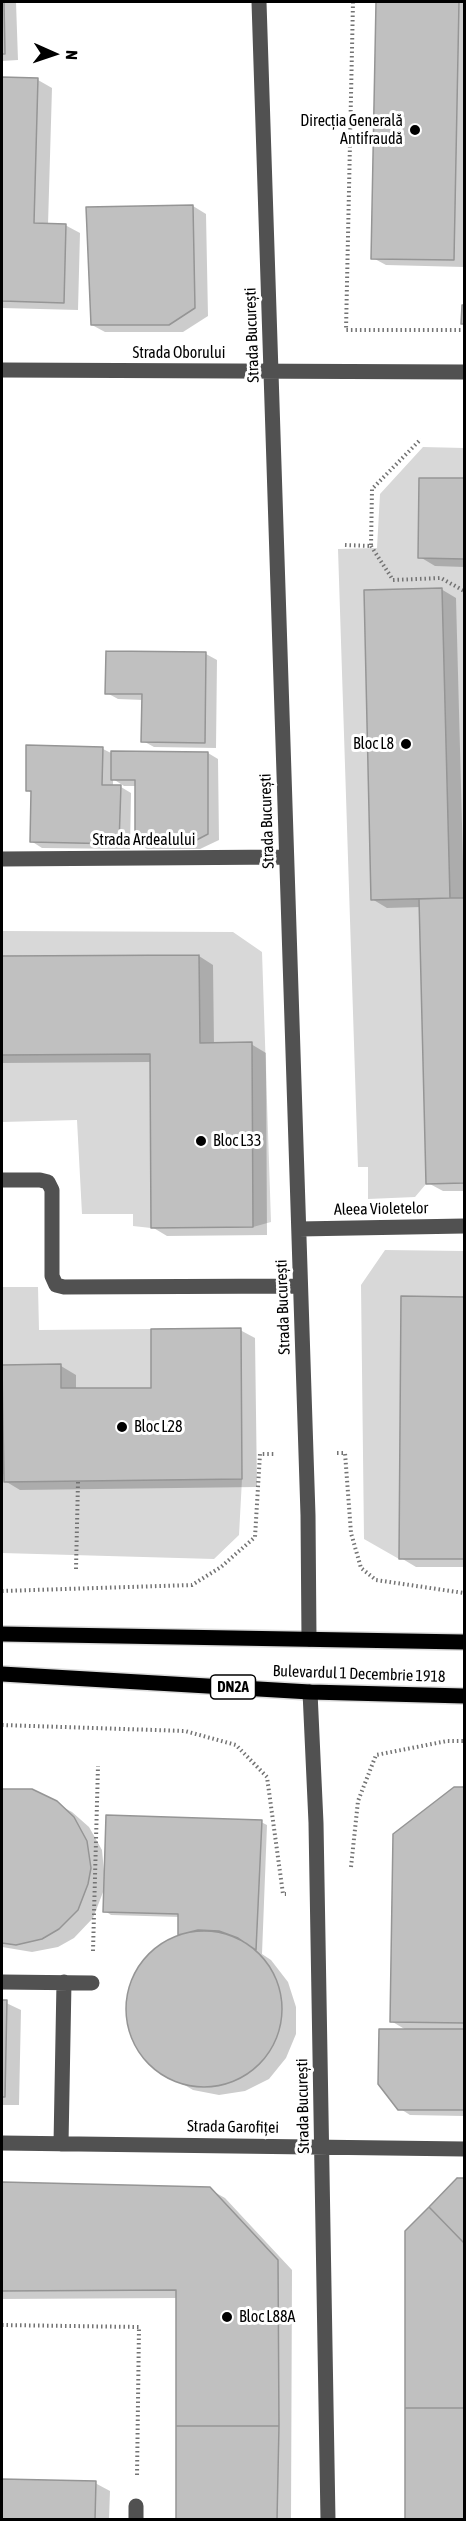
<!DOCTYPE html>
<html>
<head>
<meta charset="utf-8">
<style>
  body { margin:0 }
  #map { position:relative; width:466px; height:2521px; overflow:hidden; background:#fff; font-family:"Asap Condensed",sans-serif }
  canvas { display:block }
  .frame { position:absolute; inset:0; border:3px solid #000; pointer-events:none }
  .north { position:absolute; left:24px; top:24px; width:60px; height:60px; -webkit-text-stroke:4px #fff; paint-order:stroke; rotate:93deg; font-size:16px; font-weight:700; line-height:24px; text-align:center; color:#000 }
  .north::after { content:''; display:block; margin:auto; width:21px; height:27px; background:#000; clip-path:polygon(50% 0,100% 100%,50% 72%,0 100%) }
</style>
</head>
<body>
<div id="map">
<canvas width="466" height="2521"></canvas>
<div class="frame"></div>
<div class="north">N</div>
</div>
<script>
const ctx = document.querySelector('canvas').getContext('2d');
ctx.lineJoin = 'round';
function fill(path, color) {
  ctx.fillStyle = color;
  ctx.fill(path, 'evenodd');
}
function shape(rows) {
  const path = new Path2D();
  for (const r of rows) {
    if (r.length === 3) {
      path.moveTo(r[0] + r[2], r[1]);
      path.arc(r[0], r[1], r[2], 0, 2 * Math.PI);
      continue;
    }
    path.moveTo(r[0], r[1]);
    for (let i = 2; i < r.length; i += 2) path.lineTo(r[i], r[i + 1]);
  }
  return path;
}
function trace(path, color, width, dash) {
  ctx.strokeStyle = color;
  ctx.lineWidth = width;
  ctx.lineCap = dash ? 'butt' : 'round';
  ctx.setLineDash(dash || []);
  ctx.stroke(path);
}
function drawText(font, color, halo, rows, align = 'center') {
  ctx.font = font + ' "Asap Condensed",sans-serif';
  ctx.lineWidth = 6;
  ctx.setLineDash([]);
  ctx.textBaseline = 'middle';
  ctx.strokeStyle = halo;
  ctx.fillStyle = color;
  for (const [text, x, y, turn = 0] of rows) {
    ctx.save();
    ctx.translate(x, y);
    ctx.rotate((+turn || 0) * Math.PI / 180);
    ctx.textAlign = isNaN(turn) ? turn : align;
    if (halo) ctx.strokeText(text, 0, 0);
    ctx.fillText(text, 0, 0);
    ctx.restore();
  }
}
fill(shape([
  [423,447,464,448,464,478,419,478,418,558,464,559,464,898,450,898,442,588,364,590,371,899,419,899,426,1184,415,1197,368,1199,368,1167,358,1167,338,549,377,548,380,494],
  [2,931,233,932,262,952,271,1222,253,1227,252,1043,200,1043,199,955,2,956],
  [150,1054,151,1228,133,1226,133,1214,82,1214,77,1120,2,1122,2,1055],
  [385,1250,464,1251,464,1297,401,1297,399,1559,364,1539,361,1285],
  [2,1287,38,1287,39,1330,151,1329,151,1388,61,1388,61,1364,2,1365],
  [2,1466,4,1466,4,1482,242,1479,239,1535,214,1559,2,1553]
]), '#d8d8d8');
fill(shape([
  [2,2,16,2,18,60,2,61],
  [377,2,464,2,464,267,386,265,373,258],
  [2,79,38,80,52,88,48,225,65,225,80,233,78,310,2,308],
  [193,206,206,214,208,316,183,332,105,332,92,325],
  [421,479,464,480,464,567,435,566,420,557],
  [441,589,456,598,464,899,464,1191,443,1191,428,1183,421,907,387,908,372,899],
  [108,652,206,654,217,660,216,748,154,747,143,741,143,700,118,699,107,693],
  [103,749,113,754,208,753,218,759,219,840,200,849,147,849,137,843,136,786,124,786,113,779,113,786,121,787,131,793,130,849,42,848,31,841,32,793,27,790],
  [199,956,213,965,214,1044,251,1044,266,1053,267,1235,167,1236,152,1227,151,1062,2,1063,2,958],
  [403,1298,464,1298,464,1567,416,1567,401,1558],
  [240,1330,255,1338,257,1487,20,1490,5,1481,5,1474,2,1474,2,1367,61,1366,76,1375,76,1390,153,1389],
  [455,1788,464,1788,464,2116,410,2115,399,2108,408,2031,391,2021],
  [2,1790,32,1791,72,1812,89,1827,102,1850,104,1871,261,1822,267,1825,262,1954,271,1960,288,1982,296,2007,296,2034,286,2058,269,2079,245,2091,219,2095,193,2090,154,2067,137,2047,128,2021,129,1995,138,1970,155,1949,179,1935,180,1917,111,1915,105,1911,105,1887,93,1918,74,1938,58,1947,32,1952,2,1947],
  [2,2001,21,2010,19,2105,2,2105],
  [458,2179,464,2180,464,2520,406,2520],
  [2,2183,209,2189,225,2198,292,2270,291,2520,177,2520,177,2298,2,2299],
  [2,2481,95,2483,110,2491,109,2520,2,2520]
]), '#0003');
const building = shape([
  [2,2,4,2,5,54,2,54,2,2],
  [376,2,459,2,454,260,371,259,376,2],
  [2,77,38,78,34,223,66,224,64,303,2,301,2,77],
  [193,205,195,308,169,325,91,325,86,207,193,205],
  [462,305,464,305,464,324,461,324,462,305],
  [419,478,464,478,464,559,418,558,419,478],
  [442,588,450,898,371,900,364,590,442,588],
  [106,651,206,652,205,743,141,742,142,694,105,694,106,651],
  [26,745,103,747,102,785,121,785,119,844,30,842,31,791,26,791,26,745],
  [111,751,208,752,208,834,189,844,135,844,135,780,111,780,111,751],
  [450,898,464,898,464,1183,426,1184,419,899,450,898],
  [199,955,200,1043,252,1042,253,1227,151,1228,150,1054,2,1055,2,956,199,955],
  [401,1296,464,1297,464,1559,399,1559,401,1296],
  [241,1328,242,1479,4,1482,2,1365,61,1364,61,1388,151,1388,151,1329,241,1328],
  [454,1787,464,1787,464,2023,390,2022,393,1834,454,1787],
  [2,1789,32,1789,57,1801,74,1817,87,1841,91,1868,88,1884,78,1910,59,1929,42,1939,16,1945,2,1943,2,1789],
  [106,1815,262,1820,256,1950,238,1938,219,1931,198,1930,178,1935,178,1914,103,1912,106,1815],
  [204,2009,78],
  [2,2000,7,2000,5,2097,2,2097,2,2000],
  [379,2029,464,2029,464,2110,398,2110,378,2084,379,2029],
  [457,2178,464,2178,464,2243,429,2207,457,2178],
  [2,2182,210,2187,278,2260,279,2426,176,2426,176,2290,2,2291,2,2182],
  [429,2207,464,2243,464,2408,405,2408,405,2231,429,2207],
  [405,2408,464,2408,464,2520,405,2520,405,2408],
  [176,2426,279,2426,277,2520,176,2520,176,2426],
  [2,2479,96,2481,95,2520,2,2520,2,2479]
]);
fill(building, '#c0c0c0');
trace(building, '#959595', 1.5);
const major = shape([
  [2,1634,464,1642],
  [2,1674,310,1692,464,1696]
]);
trace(major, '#dbdbdb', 18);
trace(shape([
  [353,2,346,330,464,330],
  [345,545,371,546,372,489,421,439],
  [371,546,393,580,441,578,464,591],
  [337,1453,345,1453,351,1533,361,1568,376,1580,464,1593],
  [76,1569,78,1482],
  [2,1591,192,1585,221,1567,255,1537,260,1454,276,1454],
  [2,1725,185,1731,236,1745,267,1777,283,1894,286,1894],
  [351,1867,358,1801,376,1755,447,1741,464,1741],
  [93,1951,98,1766],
  [2,2325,139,2327,137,2477]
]), '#737373', 4, [1.5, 3]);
trace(shape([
  [259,2,308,1515,309,1639],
  [2,370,464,372],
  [2,859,286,857],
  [2,1180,40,1180,48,1182,52,1190,52,1276,56,1285,64,1287,300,1286],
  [299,1229,464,1226],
  [310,1692,316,1823,328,2520],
  [2,1982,92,1983],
  [2,2143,464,2149],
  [61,2144,64,1982],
  [136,2520,136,2506]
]), '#515151', 15);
trace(major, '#000', 15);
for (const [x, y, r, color] of [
  [415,130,6,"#000"],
  [406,744,6,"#000"],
  [201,1141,6,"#000"],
  [122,1427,6,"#000"],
  [227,2317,6,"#000"]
]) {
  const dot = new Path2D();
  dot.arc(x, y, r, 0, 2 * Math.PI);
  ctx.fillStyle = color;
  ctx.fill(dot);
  trace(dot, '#fff', 2);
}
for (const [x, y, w] of [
  [233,1687,45]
]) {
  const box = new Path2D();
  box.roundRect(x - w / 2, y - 12, w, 24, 4.5);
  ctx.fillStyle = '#fff';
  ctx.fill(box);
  trace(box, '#000', 1.5);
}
drawText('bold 15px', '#000', null, [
  ["DN2A",233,1687]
]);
drawText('16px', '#000', '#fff', [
  ["Direcția Generală",403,121,"right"],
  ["Antifraudă",403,139,"right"],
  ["Bloc L8",394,744,"right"],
  ["Bloc L33",213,1141],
  ["Bloc L28",134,1427],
  ["Bloc L88A",239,2317]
], 'left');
drawText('16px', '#000', '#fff', [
  ["Strada București",252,335,-92],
  ["Strada Oborului",179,353],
  ["Strada București",267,821,-92],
  ["Strada Ardealului",144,840],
  ["Aleea Violetelor",381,1209,-1],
  ["Strada București",283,1307,-92],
  ["Bulevardul 1 Decembrie 1918",359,1674,2],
  ["Strada București",303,2106,-91],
  ["Strada Garofiței",233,2127,1]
]);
</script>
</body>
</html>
